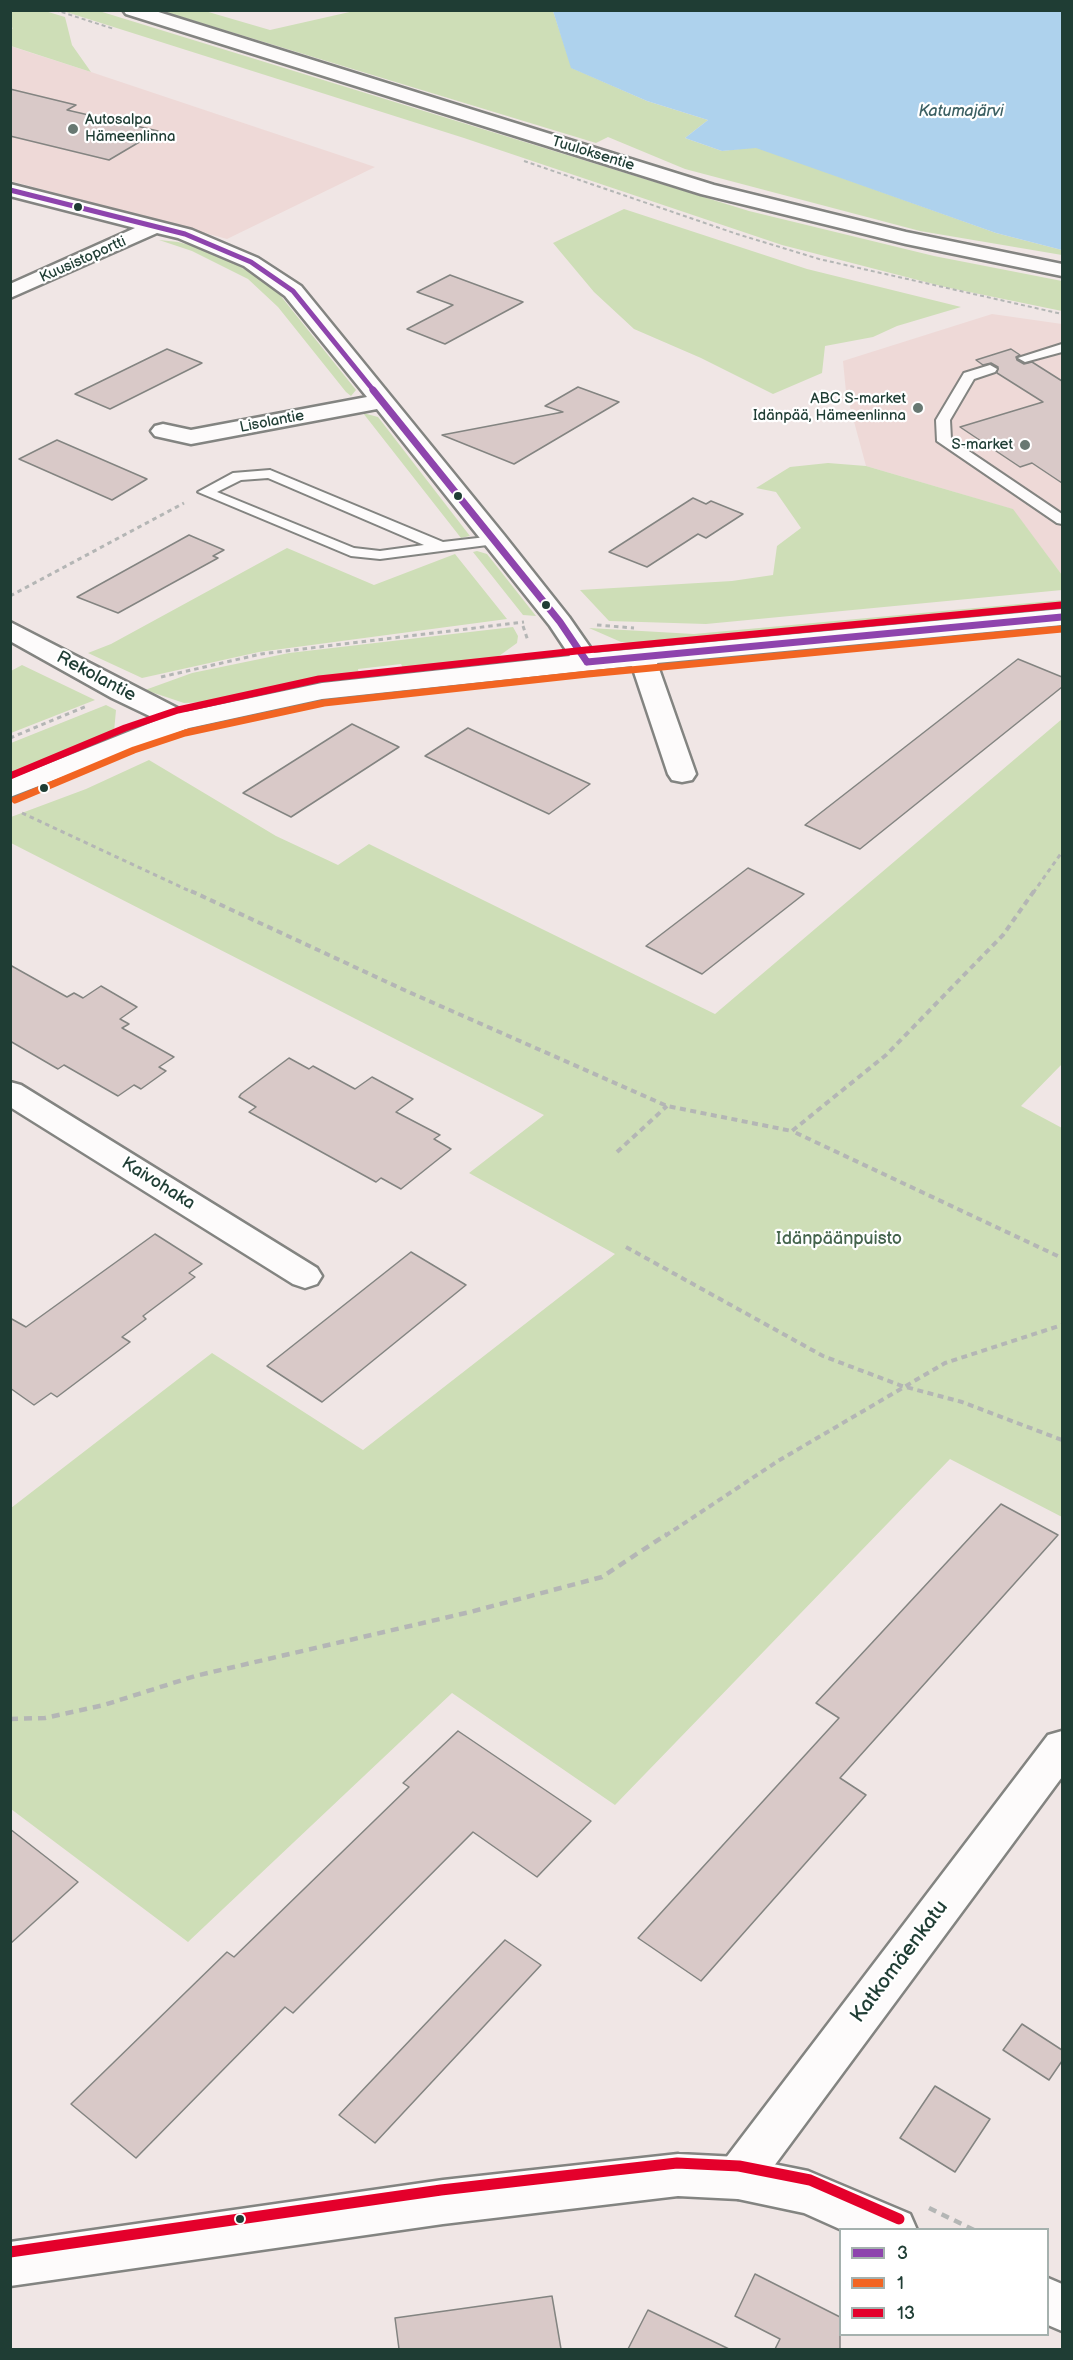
<!DOCTYPE html>
<html>
<head>
<meta charset="utf-8">
<style>
  body { margin:0 }
  #map { position:relative; width:1073px; height:2360px; overflow:hidden; background:#f0e6e5; font-family:"Balsamiq Sans",sans-serif }
  canvas { display:block }
  .frame { position:absolute; inset:0; border:12px solid #1f3d34; pointer-events:none }
  .legend { position:absolute; left:839px; top:2228px; width:210px; height:108px; box-sizing:border-box; background:#fff; border:2px solid #a5b1ae; margin:0; padding:8px 10px; list-style:none; font-size:18px; color:#1f3d34 }
  .legend li { display:flex; align-items:center; gap:12px; height:30px }
  .legend b { width:30px; border:2px solid #a5b1ae }
</style>
</head>
<body>
<div id="map">
<canvas width="1073" height="2360"></canvas>
<div class="frame"></div>
<ul class="legend">
<li><b style="height:8px;background:#8e44ad"></b>3</li>
<li><b style="height:8px;background:#f26522"></b>1</li>
<li><b style="height:8px;background:#e4002b"></b>13</li>
</ul>
</div>
<script>
const ctx = document.querySelector('canvas').getContext('2d');
ctx.lineJoin = 'round';
function fill(path, color) {
  ctx.fillStyle = color;
  ctx.fill(path, 'evenodd');
}
function shape(rows) {
  const path = new Path2D();
  for (const r of rows) {
    path.moveTo(r[0], r[1]);
    for (let i = 2; i < r.length; i += 2) path.lineTo(r[i], r[i + 1]);
  }
  return path;
}
function trace(path, color, width, dash) {
  ctx.strokeStyle = color;
  ctx.lineWidth = width;
  ctx.lineCap = dash ? 'butt' : 'round';
  ctx.setLineDash(dash || []);
  ctx.stroke(path);
}
function drawText(font, color, halo, rows, align = 'center') {
  ctx.font = font + ' "Balsamiq Sans",sans-serif';
  ctx.lineWidth = 4.5;
  ctx.setLineDash([]);
  ctx.textBaseline = 'middle';
  ctx.strokeStyle = halo;
  ctx.fillStyle = color;
  for (const [text, x, y, turn = 0] of rows) {
    ctx.save();
    ctx.translate(x, y);
    ctx.rotate((+turn || 0) * Math.PI / 180);
    ctx.textAlign = isNaN(turn) ? turn : align;
    if (halo) ctx.strokeText(text, 0, 0);
    ctx.fillText(text, 0, 0);
    ctx.restore();
  }
}
fill(shape([
  [10,46,91,72,375,167,227,239,11,181],
  [992,314,1062,324,1062,575,1012,509,866,466,846,392,843,361]
]), '#eed9d7');
fill(shape([
  [11,10,45,11,65,17,72,45,91,72,11,46,11,30,13,28,11,27],
  [63,11,99,11,749,211,934,256,1062,281,1062,311,945,287,782,245,464,138],
  [162,11,205,11,270,30,354,11,553,11,572,68,647,101,708,120,685,138,722,151,756,147,996,233,1062,250,1062,255,920,231,685,169,608,137,596,143],
  [624,209,807,269,961,307,897,326,873,337,825,346,822,373,773,394,701,358,634,329,594,292,553,243],
  [159,240,178,242,201,248,230,260,269,285,280,295,356,390,351,396,346,392,278,307,248,279,192,251],
  [363,413,378,417,470,536,461,538],
  [828,463,866,466,1013,509,1062,575,1062,590,706,624,609,621,580,590,732,581,773,575,777,546,801,528,776,492,756,488,790,467],
  [287,548,374,585,455,554,507,619,259,652,142,678,88,653,111,644],
  [477,551,487,554,536,616,523,615,473,552],
  [1062,600,1062,608,661,647,621,642,589,628,694,634],
  [513,627,518,636,517,643,499,656,501,661,404,670,401,664,358,669,359,675,267,688,207,702,184,703,145,690,192,673,289,653],
  [22,665,95,700,11,733,11,671],
  [106,705,116,710,114,732,11,775,11,743],
  [1062,719,1062,1064,1021,1106,1062,1128,1062,1517,950,1459,615,1805,452,1693,188,1942,11,1809,11,1508,212,1353,363,1450,615,1254,469,1173,544,1115,11,843,11,817,86,789,149,760,276,836,338,865,369,844,715,1014]
]), '#cedeb7');
fill(shape([
  [553,11,1062,11,1062,250,996,233,756,148,722,151,685,138,708,120,647,101,571,68]
]), '#aed2ed');
const building = shape([
  [10,89,76,105,67,110,158,131,109,160,10,136,10,89],
  [450,275,523,302,445,344,407,329,453,305,417,292,450,275],
  [167,349,202,363,110,409,75,394,167,349],
  [1011,349,1020,355,1016,357,1017,360,1024,364,1032,362,1062,381,1062,483,1032,463,1020,467,960,427,1043,402,997,373,998,367,991,363,983,365,976,360,1011,349],
  [578,387,619,402,514,464,442,435,563,412,545,406,578,387],
  [57,440,147,479,112,500,19,459,57,440],
  [693,498,706,504,711,501,743,514,706,538,698,534,647,567,609,552,693,498],
  [189,535,224,550,213,556,218,558,118,613,77,597,189,535],
  [1018,659,1062,677,1062,687,860,849,805,825,1018,659],
  [352,724,399,747,291,817,243,793,352,724],
  [468,728,500,743,590,784,549,814,425,756,468,728],
  [748,868,804,894,702,974,646,946,748,868],
  [10,965,67,997,74,993,83,998,101,986,137,1007,120,1019,129,1024,122,1028,174,1057,159,1067,166,1071,141,1089,134,1085,118,1096,64,1065,58,1069,10,1041,10,965],
  [289,1058,309,1069,313,1066,355,1089,372,1077,413,1099,396,1112,440,1135,434,1139,451,1149,401,1189,381,1178,376,1182,249,1112,256,1107,239,1097,241,1094,289,1058],
  [155,1234,202,1264,189,1273,195,1277,143,1316,146,1319,122,1337,130,1342,57,1397,51,1393,34,1405,10,1388,10,1318,26,1327,155,1234],
  [411,1252,466,1285,322,1402,267,1366,411,1252],
  [1001,1504,1058,1535,840,1778,866,1795,701,1981,638,1938,839,1718,816,1703,1001,1504],
  [458,1731,591,1821,537,1877,473,1832,293,2013,285,2007,136,2158,71,2104,227,1952,234,1957,409,1787,403,1783,458,1731],
  [10,1829,78,1882,10,1944,10,1829],
  [505,1940,541,1965,375,2143,339,2115,505,1940],
  [1022,2024,1062,2050,1062,2061,1049,2080,1003,2050,1022,2024],
  [935,2086,990,2119,955,2172,900,2138,935,2086],
  [755,2274,840,2317,840,2349,775,2349,780,2339,735,2316,755,2274],
  [552,2296,561,2349,399,2349,395,2318,552,2296],
  [648,2310,729,2349,628,2349,648,2310]
]);
fill(building, '#d9c9c8');
trace(building, '#838481', 1.5);
const service = shape([
  [1062,344,1062,352,1025,362,1018,358,1062,344],
  [990,365,997,369,995,372,974,379,950,420,951,439,1062,514,1062,524,1057,523,937,441,936,420,964,373,990,365],
  [270,470,443,542,495,536,502,540,495,544,380,559,351,556,198,492,233,473,270,470],
  [268,478,424,545,380,551,354,548,217,492,241,480,268,478]
]);
const minor = shape([
  [10,184,192,230,258,258,301,286,504,535,569,617,594,653,1062,609,1062,625,657,663,696,774,692,780,682,782,672,780,668,774,632,666,322,699,189,728,10,797,10,779,158,720,112,698,10,641,10,622,185,712,322,683,570,656,550,626,377,409,191,444,155,436,151,431,155,426,163,424,191,430,367,397,285,296,244,266,178,238,157,233,10,298,10,284,135,228,10,196,10,184],
  [10,1082,21,1085,317,1268,322,1276,317,1284,305,1288,293,1284,10,1107,10,1082],
  [1062,1731,1062,1777,754,2193,738,2199,722,2193,715,2178,722,2163,1048,1735,1062,1731]
]);
const tertiary = shape([
  [678,2154,738,2157,808,2171,910,2214,917,2230,842,2230,804,2213,738,2199,678,2196,443,2224,10,2286,10,2242,443,2180,678,2154],
  [1048,2278,1062,2284,1062,2331,1048,2325,1048,2278]
]);
const trunk = shape([
  [123,10,152,10,714,185,906,232,1062,264,1062,276,906,244,701,194,126,14,123,10]
]);
trace(service, '#838481', 4);
trace(minor, '#838481', 5);
trace(tertiary, '#838481', 5);
trace(trunk, '#838481', 5);
trace(shape([
  [55,10,114,29],
  [524,161,737,234,819,259,1062,314]
]), '#b4b6b5', 2, [4, 3]);
trace(shape([
  [10,596,184,503],
  [597,625,634,628],
  [523,626,528,641],
  [161,677,261,654,524,622],
  [10,738,87,706],
  [22,813,194,893],
  [1033,893,1062,852]
]), '#b4b6b5', 3, [4.5, 4]);
trace(shape([
  [191,891,402,989,667,1106,792,1131],
  [1034,891,1003,935,886,1055,792,1131,1062,1258],
  [617,1152,667,1106],
  [626,1247,823,1356,902,1386,962,1402,1062,1440],
  [665,1536,778,1461,945,1363,1062,1325]
]), '#b4b6b5', 4, [6, 4.5]);
trace(shape([
  [10,1719,45,1718,104,1705,195,1676,470,1612,602,1577,667,1534],
  [929,2208,974,2230]
]), '#b4b6b5', 4.5, [8, 6]);
fill(service, '#fdfbfb');
fill(minor, '#fdfbfb');
fill(tertiary, '#fdfbfb');
fill(trunk, '#fdfbfb');
trace(shape([
  [10,190,185,234,251,262,293,291,374,391]
]), '#8e44ad', 5);
trace(shape([
  [373,390,560,622,587,662],
  [587,662,1062,617]
]), '#8e44ad', 7);
trace(shape([
  [15,800,134,750,185,733,324,703,588,674,1062,629]
]), '#f26522', 7);
trace(shape([
  [10,776,125,728,178,710,319,679,586,650,1061,605]
]), '#e4002b', 7);
trace(shape([
  [10,2252,441,2190,677,2163,739,2166,810,2180,899,2219]
]), '#e4002b', 11);
for (const [x, y, r, color] of [
  [73,129,6,"#687872"],
  [78,207,5,"#1f3d34"],
  [918,408,6,"#687872"],
  [1025,445,6,"#687872"],
  [458,496,5,"#1f3d34"],
  [546,605,5,"#1f3d34"],
  [44,788,5,"#1f3d34"],
  [240,2219,5,"#1f3d34"]
]) {
  const dot = new Path2D();
  dot.arc(x, y, r, 0, 2 * Math.PI);
  ctx.fillStyle = color;
  ctx.fill(dot);
  trace(dot, '#fff', 2);
}
drawText('15px', '#1f3d34', '#fff', [
  ["Autosalpa",85,120,"left"],
  ["Hämeenlinna",85,137,"left"],
  ["ABC S-market",906,399],
  ["Idänpää, Hämeenlinna",906,416],
  ["S-market",1013,445]
], 'right');
drawText('15px', '#1f3d34', '#fff', [
  ["Tuuloksentie",593,154,17],
  ["Kuusistoportti",83,260,-24],
  ["Lisolantie",272,422,-11]
]);
drawText('italic 16px', '#3c6063', '#fff', [
  ["Katumajärvi",961,112]
]);
drawText('18px', '#1f3d34', '#fff', [
  ["Rekolantie",96,677,28],
  ["Kaivohaka",158,1184,32]
]);
drawText('18px', '#44644c', '#fff', [
  ["Idänpäänpuisto",839,1239]
]);
drawText('21px', '#1f3d34', '#fff', [
  ["Katkomäenkatu",900,1962,-53]
]);
</script>
</body>
</html>
